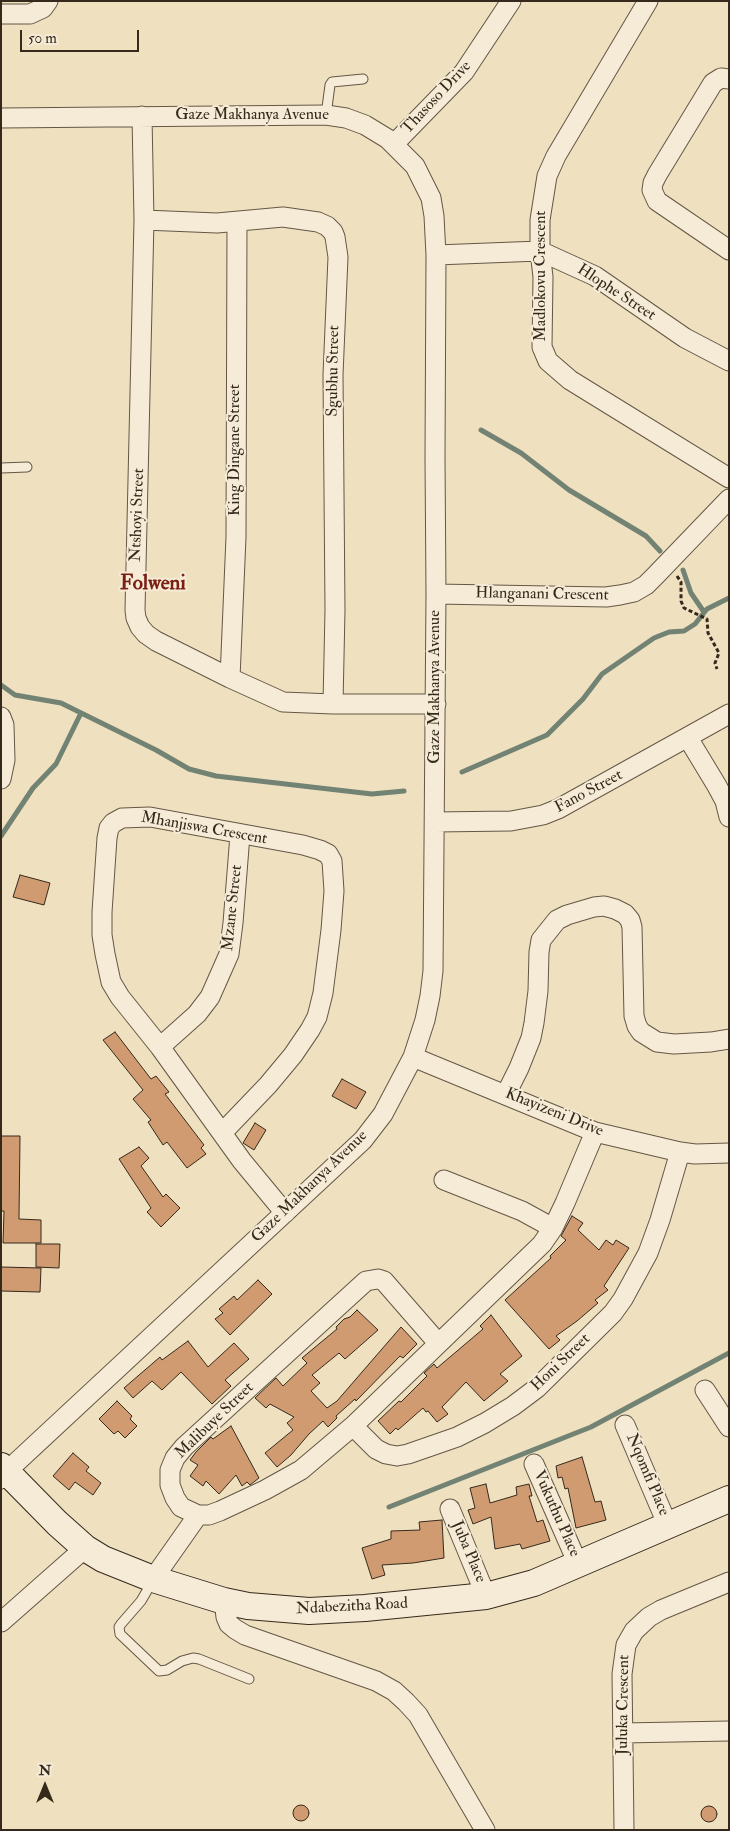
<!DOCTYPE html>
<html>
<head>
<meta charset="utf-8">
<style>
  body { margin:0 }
  #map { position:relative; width:730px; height:1831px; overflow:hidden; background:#efe0c0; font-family:"IM FELL Double Pica",serif }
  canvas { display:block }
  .frame { position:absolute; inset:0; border:2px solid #35291c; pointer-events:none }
  .north { position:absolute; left:20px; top:1761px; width:50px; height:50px; -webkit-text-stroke:4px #f5ebd6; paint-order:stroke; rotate:0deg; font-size:14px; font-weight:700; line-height:20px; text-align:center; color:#35291c }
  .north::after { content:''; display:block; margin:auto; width:18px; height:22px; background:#35291c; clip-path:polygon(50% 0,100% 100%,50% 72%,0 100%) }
  .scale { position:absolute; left:20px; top:30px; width:119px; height:22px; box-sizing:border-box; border:2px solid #35291c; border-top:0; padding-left:6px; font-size:15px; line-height:18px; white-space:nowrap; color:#35291c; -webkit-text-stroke:4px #f5ebd6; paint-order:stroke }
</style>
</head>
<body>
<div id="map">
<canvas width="730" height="1831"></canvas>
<div class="frame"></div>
<div class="north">N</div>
<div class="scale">50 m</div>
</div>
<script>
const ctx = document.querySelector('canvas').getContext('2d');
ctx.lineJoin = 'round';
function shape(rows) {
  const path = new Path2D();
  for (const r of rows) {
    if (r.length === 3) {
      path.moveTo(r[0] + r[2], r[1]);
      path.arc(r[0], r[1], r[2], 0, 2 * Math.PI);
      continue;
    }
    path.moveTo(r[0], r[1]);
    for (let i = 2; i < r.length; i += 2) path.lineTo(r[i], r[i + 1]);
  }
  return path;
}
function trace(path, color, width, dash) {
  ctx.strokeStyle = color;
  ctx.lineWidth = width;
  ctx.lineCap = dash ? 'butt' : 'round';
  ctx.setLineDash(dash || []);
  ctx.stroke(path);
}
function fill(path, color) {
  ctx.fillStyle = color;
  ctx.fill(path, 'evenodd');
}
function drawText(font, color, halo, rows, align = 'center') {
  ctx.font = font + ' "IM FELL Double Pica",serif';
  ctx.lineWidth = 4;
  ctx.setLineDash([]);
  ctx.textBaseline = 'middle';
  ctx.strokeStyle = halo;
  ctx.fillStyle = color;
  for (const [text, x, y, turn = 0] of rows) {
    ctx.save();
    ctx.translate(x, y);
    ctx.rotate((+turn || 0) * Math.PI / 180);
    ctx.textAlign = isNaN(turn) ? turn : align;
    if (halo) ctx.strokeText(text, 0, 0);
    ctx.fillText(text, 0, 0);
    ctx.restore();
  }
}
trace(shape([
  [481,430,521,453,569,490,646,536,660,551],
  [683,570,691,593,704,612],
  [1,685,15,695,61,703,156,750,189,769,216,776,372,794,404,791],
  [462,772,547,735,583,699,602,674,654,638,669,632,684,631,695,624,707,609,729,598],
  [1,836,33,788,56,764,81,713],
  [389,1507,591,1427,729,1353]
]), '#728273', 5);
const building = shape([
  [20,875,50,883,44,905,13,897,20,875],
  [115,1032,151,1079,156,1076,169,1092,165,1094,204,1145,201,1148,206,1154,187,1168,167,1142,163,1145,148,1122,151,1120,133,1099,143,1090,103,1040,115,1032],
  [342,1079,366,1092,356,1109,332,1096,342,1079],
  [255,1123,266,1130,254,1150,243,1143,255,1123],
  [1,1136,20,1136,19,1219,41,1220,41,1243,3,1243,4,1211,1,1211,1,1136],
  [139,1147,149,1158,141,1166,163,1197,166,1194,180,1208,161,1227,147,1212,151,1208,119,1159,139,1147],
  [572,1216,583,1223,578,1230,599,1250,606,1240,613,1245,616,1240,629,1248,604,1286,608,1290,595,1300,598,1303,577,1321,556,1336,560,1340,549,1349,505,1300,551,1258,550,1256,566,1240,561,1236,572,1216],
  [36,1244,60,1244,59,1268,36,1267,36,1244],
  [1,1267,41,1268,40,1292,1,1291,1,1267],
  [258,1280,272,1294,230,1335,215,1319,223,1313,219,1309,234,1296,237,1300,258,1280],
  [357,1310,378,1330,345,1359,339,1353,312,1375,320,1383,311,1391,327,1408,337,1401,401,1327,417,1344,403,1358,400,1356,356,1401,355,1399,336,1416,337,1418,328,1427,323,1421,309,1434,291,1455,277,1467,265,1453,293,1430,287,1423,294,1417,270,1404,266,1408,255,1398,276,1378,283,1386,307,1363,302,1358,337,1329,336,1327,344,1319,350,1317,357,1310],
  [491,1315,522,1356,500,1374,508,1381,484,1401,466,1382,442,1407,448,1414,437,1422,428,1411,426,1412,423,1408,398,1430,396,1428,390,1434,378,1421,399,1401,401,1402,427,1376,424,1373,434,1364,437,1368,483,1329,480,1326,491,1315],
  [188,1341,208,1367,234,1343,249,1359,225,1380,231,1386,212,1404,181,1372,162,1390,152,1381,133,1398,124,1388,160,1357,162,1360,188,1341],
  [117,1401,132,1416,130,1419,137,1426,125,1438,118,1431,114,1434,99,1419,117,1401],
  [231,1426,259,1478,250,1485,247,1482,242,1486,236,1475,219,1494,206,1481,203,1486,190,1476,198,1465,190,1460,196,1452,211,1437,213,1439,231,1426],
  [73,1453,89,1467,86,1471,101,1483,93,1495,75,1482,69,1490,53,1476,73,1453],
  [582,1457,595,1502,601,1501,606,1520,576,1528,568,1488,565,1489,562,1477,558,1478,556,1466,582,1457],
  [486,1484,490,1503,517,1495,516,1487,529,1484,532,1496,529,1496,537,1522,543,1520,550,1541,522,1549,520,1544,495,1549,491,1517,473,1524,468,1510,475,1508,470,1488,486,1484],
  [442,1520,444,1558,413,1563,382,1565,385,1575,372,1579,362,1548,391,1539,391,1531,420,1530,419,1522,442,1520],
  [301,1813,8],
  [709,1814,8]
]);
fill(building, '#d19b72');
trace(building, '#35291c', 1);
const lane = shape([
  [326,115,330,85,332,82,363,79],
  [1,468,27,467],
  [152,1582,141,1601,121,1624,119,1627,120,1634,159,1671,167,1670,182,1661,193,1658,199,1659,249,1679]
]);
const street = shape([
  [648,1,556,156,547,176,540,220,540,251,543,277,542,347,548,361,570,380,729,478],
  [1,14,30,14,43,8,48,1],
  [729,79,721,78,713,83,657,175,653,183,652,190,657,201,729,250],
  [142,116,144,220,135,610,136,618,140,627,146,634,156,641,230,678,283,702,333,704,436,704],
  [1,118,326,115,346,118,365,125,388,139,415,166,431,198,434,216,436,255,435,457,436,594,433,971,430,996,425,1020,413,1057,383,1114,363,1140,7,1471,1,1479],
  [394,144,464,72,511,1],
  [144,220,217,223,283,217,318,222,327,226,333,232,335,237,338,257,333,375,335,610,333,704],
  [436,255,540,251,595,276,685,338,729,361],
  [436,594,606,597,620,595,634,592,646,585,656,575,729,499],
  [230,678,236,537,237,222],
  [1,717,4,725,5,760,1,779],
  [688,738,717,786,725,801,729,817],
  [435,822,511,821,543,815,558,809,729,714],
  [160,1047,197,1014,210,997,229,954,233,923,240,835],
  [413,1057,595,1132,680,1152,695,1154,729,1153],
  [506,1094,519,1068,531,1038,534,1023,538,991,539,952,541,940,557,920,567,915,594,907,604,906,615,909,625,914,630,920,632,927,634,1016,637,1026,641,1032,657,1042,674,1044,711,1042,729,1039],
  [222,1133,268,1085,293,1055,310,1030,317,1017,323,993,331,930,334,891,332,861,328,854,320,850,303,845,150,817,122,818,113,823,109,828,107,838,102,912,102,935,105,954,111,982,120,997,160,1047,242,1161,285,1213],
  [444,1180,522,1211,553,1228],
  [438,1343,384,1281,378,1279,366,1281,184,1447,175,1458,170,1470,170,1485,175,1498,181,1507,198,1515,209,1515,220,1511,265,1490,301,1470,353,1426,542,1244,553,1228,565,1203,595,1132],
  [705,1390,729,1427],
  [625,1425,668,1526],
  [353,1426,376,1449,386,1454,397,1456,408,1454,457,1437,485,1423,513,1406,537,1388,613,1313,623,1299,648,1253,660,1220,680,1152],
  [534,1464,578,1564],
  [450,1509,486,1596],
  [153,1579,198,1515],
  [224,1601,226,1617,229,1624,235,1629,245,1635,376,1681,394,1691,406,1702,418,1715,485,1830],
  [1,1622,85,1548],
  [623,1733,729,1731],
  [624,1830,622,1674,626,1645,634,1631,649,1617,661,1610,729,1582]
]);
const secondary = shape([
  [1,1466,57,1523,85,1548,103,1559,153,1579,224,1601,248,1606,309,1611,365,1608,486,1596,534,1583,729,1499]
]);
trace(lane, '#645745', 11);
trace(street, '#645745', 21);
trace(secondary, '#35291c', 28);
trace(shape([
  [677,576,681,582,681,601,684,608,707,619,708,633,719,653,715,663,717,669]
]), '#35291c', 3, [4, 2.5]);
trace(lane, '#f5ebd6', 9);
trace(street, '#f5ebd6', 19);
trace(secondary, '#f5ebd6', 26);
drawText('16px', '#35291c', '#f5ebd6', [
  ["Thasoso Drive",437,98,-47],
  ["Gaze Makhanya Avenue",252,116],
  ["Madlokovu Crescent",542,276,-90],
  ["Hlophe Street",616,293,33],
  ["Sgubhu Street",334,371,-89],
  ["King Dingane Street",236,450,-90],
  ["Ntshoyi Street",138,515,-88],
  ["Hlanganani Crescent",542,595,1],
  ["Gaze Makhanya Avenue",436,687,-90],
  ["Fano Street",589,792,-28],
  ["Mhanjiswa Crescent",204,829,10],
  ["Mzane Street",233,908,-84],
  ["Khayizeni Drive",554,1113,22],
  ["Gaze Makhanya Avenue",310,1187,-44],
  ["Honi Street",561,1363,-44],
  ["Malibuye Street",215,1421,-44],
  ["Nqomfi Place",647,1475,67],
  ["Vukuthu Place",556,1514,66],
  ["Juba Place",468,1552,67],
  ["Ndabezitha Road",352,1607,-3],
  ["Juluka Crescent",624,1705,-89]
]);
drawText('bold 21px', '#7a1f14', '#f5ebd6', [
  ["Folweni",153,584]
]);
</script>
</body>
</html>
